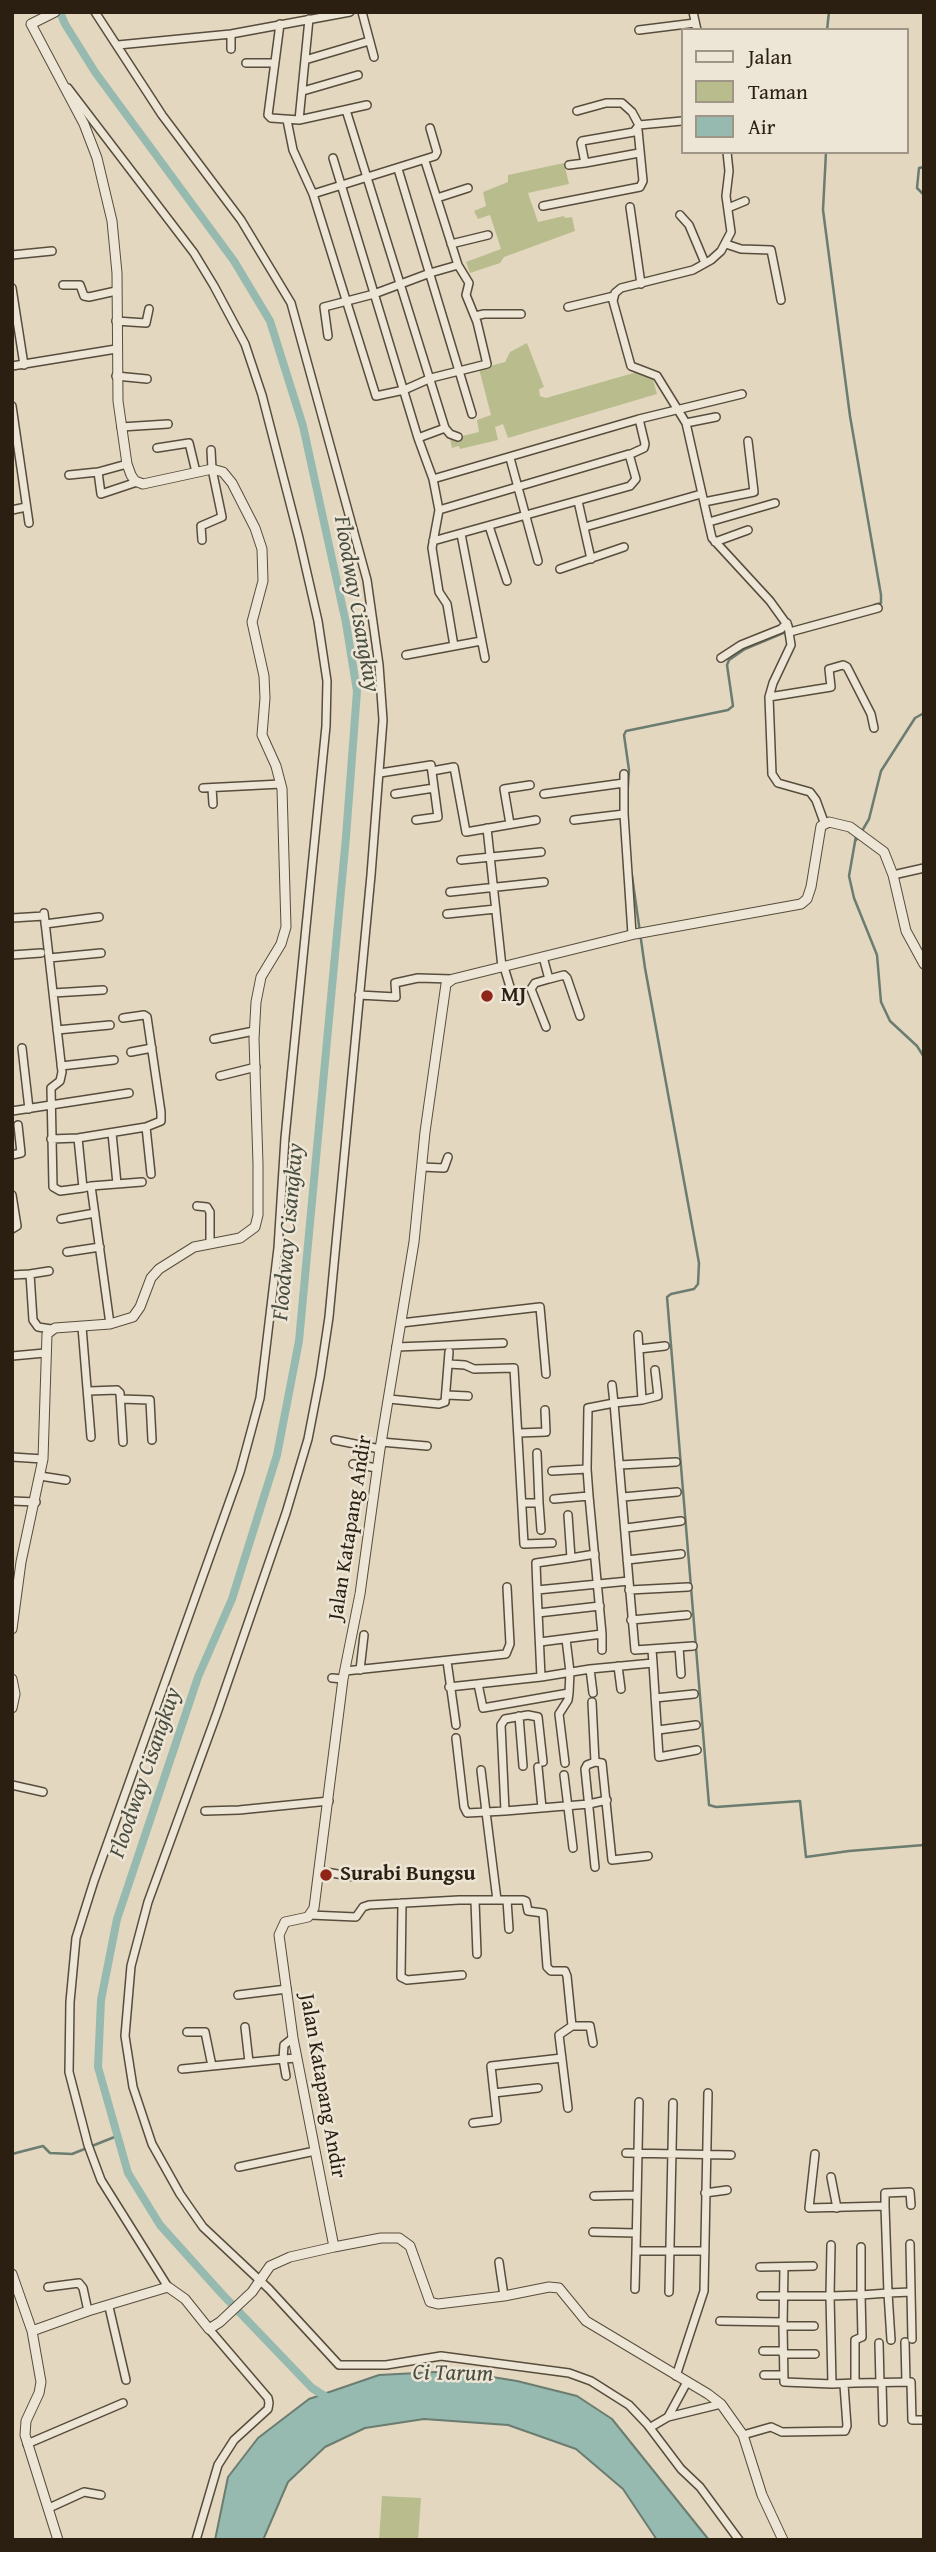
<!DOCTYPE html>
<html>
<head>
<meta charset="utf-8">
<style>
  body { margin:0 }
  #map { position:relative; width:936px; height:2552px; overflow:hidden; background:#e3d7bf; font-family:"Gentium Book Plus",serif }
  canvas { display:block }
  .frame { position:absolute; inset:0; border:14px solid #2a1f11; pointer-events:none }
  .legend { position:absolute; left:681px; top:28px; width:228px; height:126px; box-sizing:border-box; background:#ede5d5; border:2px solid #9f9687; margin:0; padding:9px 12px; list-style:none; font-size:21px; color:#2a1f11 }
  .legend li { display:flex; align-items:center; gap:14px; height:35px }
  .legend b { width:35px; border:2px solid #9f9687 }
</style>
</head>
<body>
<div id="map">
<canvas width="936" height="2552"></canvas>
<div class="frame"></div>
<ul class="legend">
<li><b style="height:9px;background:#ede5d5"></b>Jalan</li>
<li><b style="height:19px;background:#b9bd8e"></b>Taman</li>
<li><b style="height:19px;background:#96baaf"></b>Air</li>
</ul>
</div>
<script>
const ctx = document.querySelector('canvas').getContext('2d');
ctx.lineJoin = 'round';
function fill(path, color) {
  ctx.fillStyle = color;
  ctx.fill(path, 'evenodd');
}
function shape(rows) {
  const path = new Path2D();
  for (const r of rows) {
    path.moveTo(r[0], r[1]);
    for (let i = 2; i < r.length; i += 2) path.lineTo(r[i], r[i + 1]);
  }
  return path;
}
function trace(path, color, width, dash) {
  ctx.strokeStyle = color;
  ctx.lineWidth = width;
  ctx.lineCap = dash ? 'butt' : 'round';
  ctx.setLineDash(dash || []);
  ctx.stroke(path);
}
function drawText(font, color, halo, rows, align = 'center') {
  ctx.font = font + ' "Gentium Book Plus",serif';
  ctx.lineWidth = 5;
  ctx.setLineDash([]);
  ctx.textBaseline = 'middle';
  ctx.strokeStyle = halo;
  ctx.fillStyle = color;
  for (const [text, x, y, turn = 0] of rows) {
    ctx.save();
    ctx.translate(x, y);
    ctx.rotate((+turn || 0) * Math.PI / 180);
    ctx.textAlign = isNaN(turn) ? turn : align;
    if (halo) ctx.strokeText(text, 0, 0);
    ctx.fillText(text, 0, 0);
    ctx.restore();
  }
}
fill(shape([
  [564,163,569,184,528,193,538,222,564,216,565,218,572,217,575,231,504,257,500,263,470,273,466,262,501,249,490,215,478,219,474,211,486,206,483,192,508,182,508,175],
  [527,343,544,387,539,389,540,396,546,398,637,372,652,376,657,394,508,438,503,424,495,427,498,440,460,449,459,446,452,448,450,439,479,432,477,420,491,415,479,369,505,362,510,352],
  [382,2496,421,2498,418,2540,379,2540]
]), '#b9bd8e');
const water = shape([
  [455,2371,517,2381,577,2396,612,2419,709,2540,657,2540,623,2489,576,2449,508,2425,424,2419,365,2428,325,2447,288,2482,263,2540,215,2540,228,2477,258,2438,309,2399,379,2375,455,2371]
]);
fill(water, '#96baaf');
trace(water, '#6b7c70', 2);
trace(shape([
  [827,30,829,12],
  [826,152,823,210,850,416,881,595,881,603,874,605],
  [924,167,919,168,917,188,924,195],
  [794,628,821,620],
  [627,800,629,770,624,735,626,731,728,710,733,706,727,665,729,660,745,649,788,631],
  [862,831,869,819,881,771,915,718,924,713],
  [859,836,856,840,856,836,849,876,854,898,877,955,881,1002,890,1021,917,1046,924,1057],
  [632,876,645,968,699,1263,698,1284,694,1289,671,1294,667,1297,709,1805,716,1807,800,1801,806,1857,849,1851,924,1845],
  [12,2154,43,2146,50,2153,72,2154,117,2136]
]), '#6b7c70', 2.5);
trace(shape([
  [60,12,65,24,95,72,234,261,270,321,303,426,346,623,357,691,346,837,299,1341,277,1455,232,1599,198,1677,117,1919,101,2000,98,2067,128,2173,160,2225,222,2294,312,2388,331,2400]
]), '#96baaf', 8);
const minor = shape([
  [95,12,162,115,241,220,291,303,367,580,379,665,383,720,371,875,329,1317,320,1377,308,1439,286,1513,217,1713,148,1902,131,1966,125,2036,133,2087,152,2144,180,2194,203,2227,269,2289,339,2365,386,2365,441,2356,569,2373,591,2381,629,2405,647,2424,681,2469,700,2487,739,2540],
  [362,12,374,57],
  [693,12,697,30],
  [309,19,299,120,367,105],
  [280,24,268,115,271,118,299,120],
  [639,30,695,23],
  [118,45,231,34,350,12],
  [231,49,231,34],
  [305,60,369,41],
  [246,63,274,63],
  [68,88,194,253,214,286,245,344,262,395,299,538,318,621,327,681,326,726,285,1138,278,1248,260,1398,240,1472,94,1881,76,1938,70,2002,69,2072,88,2145,101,2180,168,2287],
  [303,91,358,75],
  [346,110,445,428,450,434,458,437],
  [577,111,606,103,622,103,632,112,639,125,682,121],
  [287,120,293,150,313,194,376,396,404,390,431,378,487,364,477,322,466,295,469,283,458,265,425,161],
  [727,152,729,171,726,196,731,232,721,251,711,260,693,270,621,288,615,293,613,301,631,366,657,376,686,423,712,538,770,601,788,626,791,645,773,683,769,697,772,774,778,783,810,792,816,800,824,822],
  [639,153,585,163,581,143,582,141,634,132,639,125],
  [333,158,418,438,433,479],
  [569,165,585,163],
  [398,169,472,414],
  [313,194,435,156,437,152,430,128],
  [437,198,468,188],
  [543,206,640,187,643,181,638,130],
  [630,207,641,284],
  [728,208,745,201],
  [680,215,689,225,705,263],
  [451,244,488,235],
  [726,244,741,249,771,250,781,300],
  [12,255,52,251],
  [63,285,80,285,84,296,89,297,116,291],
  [12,288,24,365],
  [568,307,614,296],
  [475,316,484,314,521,314],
  [116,321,146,323,149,309],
  [328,336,324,307,374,294,430,273,458,265],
  [12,366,116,349],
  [116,376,147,379],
  [12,406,29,523],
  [686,423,716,417],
  [121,427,168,424],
  [418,438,445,428],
  [157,448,189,443,196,472],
  [633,453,644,448,645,444,639,419],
  [510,458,538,561],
  [98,472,101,494,137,482],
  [69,475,98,472,127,464],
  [578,501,591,559],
  [704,502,754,492,748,441],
  [12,510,26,507],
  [709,522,775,503],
  [489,526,507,581],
  [585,527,701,494],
  [461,534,485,658],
  [202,540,201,526,222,517,212,469,211,450],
  [433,541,630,486,636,479,629,454,439,510],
  [715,542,748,530],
  [560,569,624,547],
  [790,632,878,608],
  [454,646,447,604,439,592,432,548,439,510,433,479,639,419,742,394],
  [406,655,481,641],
  [721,658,741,645,781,629,787,623],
  [769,697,831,687,829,669,843,665,847,667,871,714,874,728],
  [432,771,454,767,466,832,536,820],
  [380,773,431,765,438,817,416,820],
  [624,774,624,814,632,934],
  [203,788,281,784],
  [212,788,213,804],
  [395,794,434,788],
  [544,794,624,783],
  [574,820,624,814],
  [510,824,504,789,530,785],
  [487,828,502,967],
  [461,860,541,852],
  [893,875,924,868],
  [450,892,544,882],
  [44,913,62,1072,60,1081,51,1088,53,1187,60,1191,83,1188],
  [447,914,496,909],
  [12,918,44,916],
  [45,924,99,917],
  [12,955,41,953],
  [543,957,549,979,564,975,567,978,580,1016],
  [49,958,101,953],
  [504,967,511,990],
  [53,993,103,990],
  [359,995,396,997,395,983,418,978,452,979],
  [546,1027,531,989,535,983,549,979],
  [57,1030,110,1025],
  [214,1039,254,1031],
  [22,1048,29,1109],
  [131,1052,152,1048],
  [61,1066,114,1060],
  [220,1076,256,1067],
  [12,1111,129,1093],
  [146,1127,151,1174],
  [112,1133,117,1184],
  [78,1138,83,1188,91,1186,110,1324],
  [51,1139,78,1138,146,1127,161,1121,161,1112,147,1017,144,1015,123,1018],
  [12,1155,21,1153,18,1125],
  [422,1167,444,1168,448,1157],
  [91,1186,142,1182],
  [12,1195,17,1226,12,1229],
  [197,1206,207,1207,210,1212,210,1244],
  [61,1219,95,1213],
  [67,1252,100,1247],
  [49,1271,30,1274,33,1320,38,1327,51,1329],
  [12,1275,30,1274],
  [401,1323,540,1307,546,1374],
  [82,1327,91,1437],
  [396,1347,503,1343],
  [639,1349,665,1346],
  [12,1356,45,1353],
  [449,1364,465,1365,474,1369,514,1368,524,1544,552,1543],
  [89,1391,117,1390,120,1393,123,1442],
  [447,1395,468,1396],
  [121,1399,150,1400,152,1440],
  [389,1399,439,1404,445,1402,449,1352],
  [642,1400,658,1396,655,1370],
  [519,1433,546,1432,545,1410],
  [335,1440,380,1449],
  [381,1442,427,1446],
  [537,1453,539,1503],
  [12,1457,43,1459],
  [353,1464,377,1468],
  [619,1465,676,1462],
  [552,1471,587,1469],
  [40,1476,66,1480],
  [589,1496,587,1469,588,1408,614,1403,612,1385],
  [623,1497,677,1492],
  [12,1501,36,1502],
  [523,1503,539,1503,541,1530],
  [626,1528,681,1521],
  [571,1558,595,1554],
  [627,1560,681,1554],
  [629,1581,635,1650,693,1646],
  [537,1590,536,1563,571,1558,568,1515],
  [629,1590,688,1587],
  [538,1613,600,1606],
  [631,1620,687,1615],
  [602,1634,602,1650],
  [540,1642,602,1634,589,1496,554,1499],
  [679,1647,681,1674],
  [447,1661,456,1725],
  [653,1663,659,1757,697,1750],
  [618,1666,621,1689],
  [590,1669,593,1693],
  [360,1670,364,1635],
  [345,1671,506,1654,510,1644,507,1587],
  [541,1677,537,1590,629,1581,614,1403,642,1400,638,1335],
  [332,1678,343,1679],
  [478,1684,483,1708,569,1693,570,1672,566,1639],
  [449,1687,541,1677,590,1669,653,1663,652,1650],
  [655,1698,694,1694],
  [592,1702,595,1762],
  [519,1716,523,1766],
  [658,1730,696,1725],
  [456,1738,464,1807,467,1813,486,1812,497,1900],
  [595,1762,602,1763,612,1860,648,1856],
  [595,1762,587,1765,585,1769,595,1867],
  [565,1763,559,1714,568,1700,569,1693],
  [538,1767,542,1808],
  [481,1770,486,1812,505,1811,501,1725,505,1719,528,1715,538,1717,543,1762],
  [564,1775,573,1848],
  [12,1785,43,1792],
  [205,1811,239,1810,329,1801],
  [505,1811,589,1804,607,1800],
  [320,1871,355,1877],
  [507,1900,509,1929],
  [475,1901,477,1954],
  [402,1903,401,1977,407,1980,462,1975],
  [310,1915,356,1917,363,1907,369,1905,459,1900,523,1900,526,1901,528,1911,543,1913,547,1967,551,1971,565,1971,567,1976,572,2026,559,2035,568,2108],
  [238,1995,287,1989],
  [572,2026,590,2026,593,2043],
  [245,2027,249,2062],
  [187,2032,205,2032,212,2066,283,2059,284,2045,293,2038],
  [182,2069,212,2066],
  [286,2076,283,2059,297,2058],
  [494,2093,538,2088],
  [473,2123,497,2120,491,2066,562,2058],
  [626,2153,731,2155],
  [815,2154,809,2208,885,2206,888,2293,861,2295,861,2247],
  [239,2167,315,2151],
  [831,2177,837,2208],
  [705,2193,727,2190],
  [594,2196,636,2195],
  [885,2206,885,2193,910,2192,911,2205],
  [593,2232,636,2233],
  [910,2244,912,2339],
  [636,2251,639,2102],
  [499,2262,504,2296],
  [760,2267,813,2266],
  [784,2267,783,2326,814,2326],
  [48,2287,79,2283,83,2288,88,2311],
  [635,2289,636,2251,705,2251],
  [669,2292,673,2103],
  [761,2296,830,2296,861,2295,862,2337,855,2340,855,2383,832,2384,830,2296,831,2245],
  [109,2307,126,2380],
  [720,2321,783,2322],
  [783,2326,784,2382,832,2384],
  [891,2340,888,2293,911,2292],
  [905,2342,906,2382],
  [879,2343,880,2383],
  [763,2351,783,2351],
  [783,2354,815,2354],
  [764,2375,783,2375],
  [676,2376,704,2291,708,2093],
  [855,2383,911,2382,912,2420,924,2420],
  [882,2383,883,2422],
  [668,2417,687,2382],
  [651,2427,668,2417,721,2404],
  [743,2435,771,2427,782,2432,845,2431,847,2426,844,2385],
  [27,2444,123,2403],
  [49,2508,84,2492,101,2495],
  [196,2540,218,2465,234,2440,268,2409,269,2403,268,2398,209,2329]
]);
const tertiary = shape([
  [12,1629,21,1562,43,1459,47,1334,55,1328,110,1324,133,1317,140,1307,151,1278,159,1269,194,1247,240,1238,255,1227,258,1215,258,1164,254,1039,256,1002,261,977,281,944,286,927,282,789,276,766,262,735,265,698,264,676,252,622,263,581,262,549,255,528,232,483,223,472,212,469,143,484,135,481,131,475,127,464,118,401,117,273,112,221,97,158,84,124,31,24,55,12],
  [12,1679,15,1694,12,1708],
  [334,2247,293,2038,279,1935,285,1922,308,1917,314,1908,343,1679,360,1594,380,1449,414,1242,425,1132,446,984,453,979,635,934,801,904,807,899,811,887,821,826,829,822,850,827,884,852,893,875,906,931,924,964],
  [12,2274,32,2331,41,2382,39,2393,26,2421,25,2435,58,2540],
  [32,2331,88,2311,168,2287,185,2299,209,2329,220,2322,252,2292,270,2266,290,2257,334,2247,381,2238,399,2238,410,2246,430,2302,438,2304,504,2296,549,2287,559,2288,586,2321,708,2394,721,2404,743,2435,762,2495,783,2540]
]);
trace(minor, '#584d3c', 10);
trace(tertiary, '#584d3c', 11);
trace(minor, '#ede5d5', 7);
trace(tertiary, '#ede5d5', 9);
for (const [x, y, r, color] of [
  [487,996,7,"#8f2418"],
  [326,1875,7,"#8f2418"]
]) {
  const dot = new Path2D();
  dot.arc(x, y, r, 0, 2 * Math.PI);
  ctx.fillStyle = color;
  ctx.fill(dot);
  trace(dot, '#ede5d5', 2.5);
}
drawText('bold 21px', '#2a1f11', '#ede5d5', [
  ["MJ",501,996],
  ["Surabi Bungsu",340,1875]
], 'left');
drawText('21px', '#2a1f11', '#ede5d5', [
  ["Jalan Katapang Andir",351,1528,-81],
  ["Jalan Katapang Andir",322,2086,80]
]);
drawText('italic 23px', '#4a4e40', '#ede5d5', [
  ["Floodway Cisangkuy",356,604,80],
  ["Floodway Cisangkuy",289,1232,-85],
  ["Floodway Cisangkuy",146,1773,-71],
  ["Ci Tarum",453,2374,1]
]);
</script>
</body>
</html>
